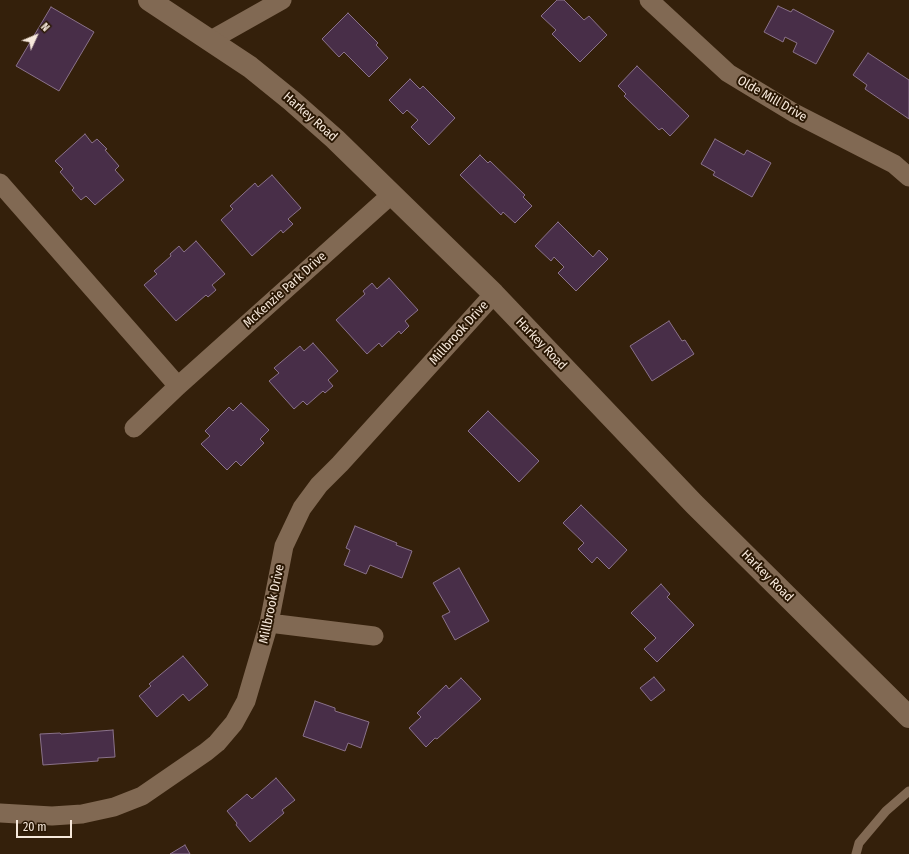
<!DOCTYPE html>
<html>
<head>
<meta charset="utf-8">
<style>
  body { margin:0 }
  #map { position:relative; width:909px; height:854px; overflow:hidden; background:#34200b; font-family:"Fira Sans Condensed",sans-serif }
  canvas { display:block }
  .north { position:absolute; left:16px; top:16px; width:40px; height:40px; -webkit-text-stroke:3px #2a1703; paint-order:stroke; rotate:46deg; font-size:11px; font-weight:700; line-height:16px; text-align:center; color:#f6e8db }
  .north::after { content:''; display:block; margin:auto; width:14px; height:18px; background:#f6e8db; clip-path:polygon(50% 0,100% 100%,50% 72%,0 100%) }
  .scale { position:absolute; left:16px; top:820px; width:56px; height:18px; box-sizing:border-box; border:2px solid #f6e8db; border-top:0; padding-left:5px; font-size:12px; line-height:14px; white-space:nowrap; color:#f6e8db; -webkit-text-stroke:3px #2a1703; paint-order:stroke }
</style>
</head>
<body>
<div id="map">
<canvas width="909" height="854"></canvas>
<div class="north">N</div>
<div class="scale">20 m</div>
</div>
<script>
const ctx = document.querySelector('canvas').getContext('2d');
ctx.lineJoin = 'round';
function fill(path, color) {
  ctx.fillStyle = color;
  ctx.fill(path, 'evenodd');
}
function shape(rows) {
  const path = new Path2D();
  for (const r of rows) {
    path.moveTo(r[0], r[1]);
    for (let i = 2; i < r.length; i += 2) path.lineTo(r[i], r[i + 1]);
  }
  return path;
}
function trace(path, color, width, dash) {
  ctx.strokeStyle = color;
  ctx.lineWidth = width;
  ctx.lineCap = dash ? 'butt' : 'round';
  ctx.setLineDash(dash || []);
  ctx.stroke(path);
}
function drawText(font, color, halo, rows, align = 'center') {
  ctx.font = font + ' "Fira Sans Condensed",sans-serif';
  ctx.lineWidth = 4;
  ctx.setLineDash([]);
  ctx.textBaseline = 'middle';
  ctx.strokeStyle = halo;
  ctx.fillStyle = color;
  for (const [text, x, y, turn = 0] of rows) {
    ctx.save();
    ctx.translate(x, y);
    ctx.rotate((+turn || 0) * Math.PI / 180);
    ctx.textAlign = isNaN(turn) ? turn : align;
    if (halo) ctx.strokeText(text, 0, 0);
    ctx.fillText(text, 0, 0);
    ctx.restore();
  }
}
const building = shape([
  [557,0,564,0,584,20,589,16,607,35,580,62,552,34,556,30,541,16,557,0],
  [778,6,791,12,793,9,834,31,816,64,793,52,797,43,785,37,783,42,764,32,778,6],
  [51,7,94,32,59,91,16,66,51,7],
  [348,13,378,43,376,45,388,58,369,77,344,52,339,57,322,39,348,13],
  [868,53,909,80,909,119,865,89,867,85,853,75,868,53],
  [637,66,689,116,670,136,662,128,659,130,624,96,626,94,618,86,637,66],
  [410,79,420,89,423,86,455,118,429,145,411,127,418,120,407,110,403,114,389,100,410,79],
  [85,134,92,143,97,139,107,149,105,150,119,166,115,170,124,180,95,205,86,196,81,200,72,190,74,188,60,172,63,169,55,161,85,134],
  [715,139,744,155,747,150,771,163,752,197,713,175,715,172,701,164,715,139],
  [480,155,488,163,490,161,525,195,523,197,532,206,515,223,503,212,501,215,460,175,480,155],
  [272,175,301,208,288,219,293,224,283,233,281,230,252,256,221,220,233,209,230,206,255,183,258,187,272,175],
  [558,222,593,257,599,250,608,259,576,291,558,273,564,267,554,257,551,261,535,246,558,222],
  [196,241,225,274,212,285,216,290,208,297,206,295,176,321,144,285,157,274,154,271,171,256,170,254,179,246,184,252,196,241],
  [389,278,418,310,405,321,409,326,401,334,399,331,382,347,379,343,367,354,336,320,365,294,363,291,372,283,377,289,389,278],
  [669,321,682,341,685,340,694,354,652,381,630,346,669,321],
  [313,343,338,371,328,380,333,386,325,393,323,391,307,405,303,401,294,409,269,381,279,373,274,368,300,346,304,351,313,343],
  [241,403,269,430,260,439,264,443,241,466,236,461,227,470,201,444,210,436,205,431,229,407,233,411,241,403],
  [488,411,539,461,519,482,468,431,488,411],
  [581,505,627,550,609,569,597,557,592,563,578,549,584,543,563,523,581,505],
  [355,526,397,543,396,545,412,551,402,578,370,565,366,574,344,565,350,550,346,548,355,526],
  [459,568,489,621,455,640,442,616,450,612,433,583,459,568],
  [661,584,670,594,667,597,694,625,657,662,644,649,656,638,631,613,661,584],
  [183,656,208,685,189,701,183,694,157,717,139,696,151,686,149,684,183,656],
  [654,677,665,690,651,701,640,688,654,677],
  [461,678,481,699,437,739,435,738,426,747,409,728,421,717,417,713,446,685,449,689,461,678],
  [315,701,335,708,335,711,369,722,361,748,348,743,345,751,303,736,315,701],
  [113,730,115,757,98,758,98,761,43,765,40,734,60,733,61,734,113,730],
  [276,778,295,800,282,810,284,813,250,842,236,825,237,823,227,811,247,794,252,799,276,778],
  [185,845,190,854,170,854,185,845]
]);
fill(building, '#482e48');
trace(building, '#8a728a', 1);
trace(shape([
  [856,854,859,843,886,811,909,791]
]), '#816953', 9);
trace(shape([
  [649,0,728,73,794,113,894,164,909,177],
  [211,40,282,0],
  [0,183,178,386],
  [134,428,178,386,392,194],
  [269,623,374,636],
  [0,813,52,816,82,814,114,807,142,796,206,752,217,743,234,723,246,701,269,623,284,546,302,508,319,485,340,464,494,294]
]), '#816953', 19);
trace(shape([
  [149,0,250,67,292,101,335,139,494,294,694,504,909,717]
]), '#816953', 22);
drawText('13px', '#f6e8db', '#2a1703', [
  ["Olde Mill Drive",772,99,30],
  ["Harkey Road",310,117,41],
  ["McKenzie Park Drive",285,290,-42],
  ["Millbrook Drive",459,333,-48],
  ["Harkey Road",541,344,46],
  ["Harkey Road",767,576,45],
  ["Millbrook Drive",272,604,-78]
]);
</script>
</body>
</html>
